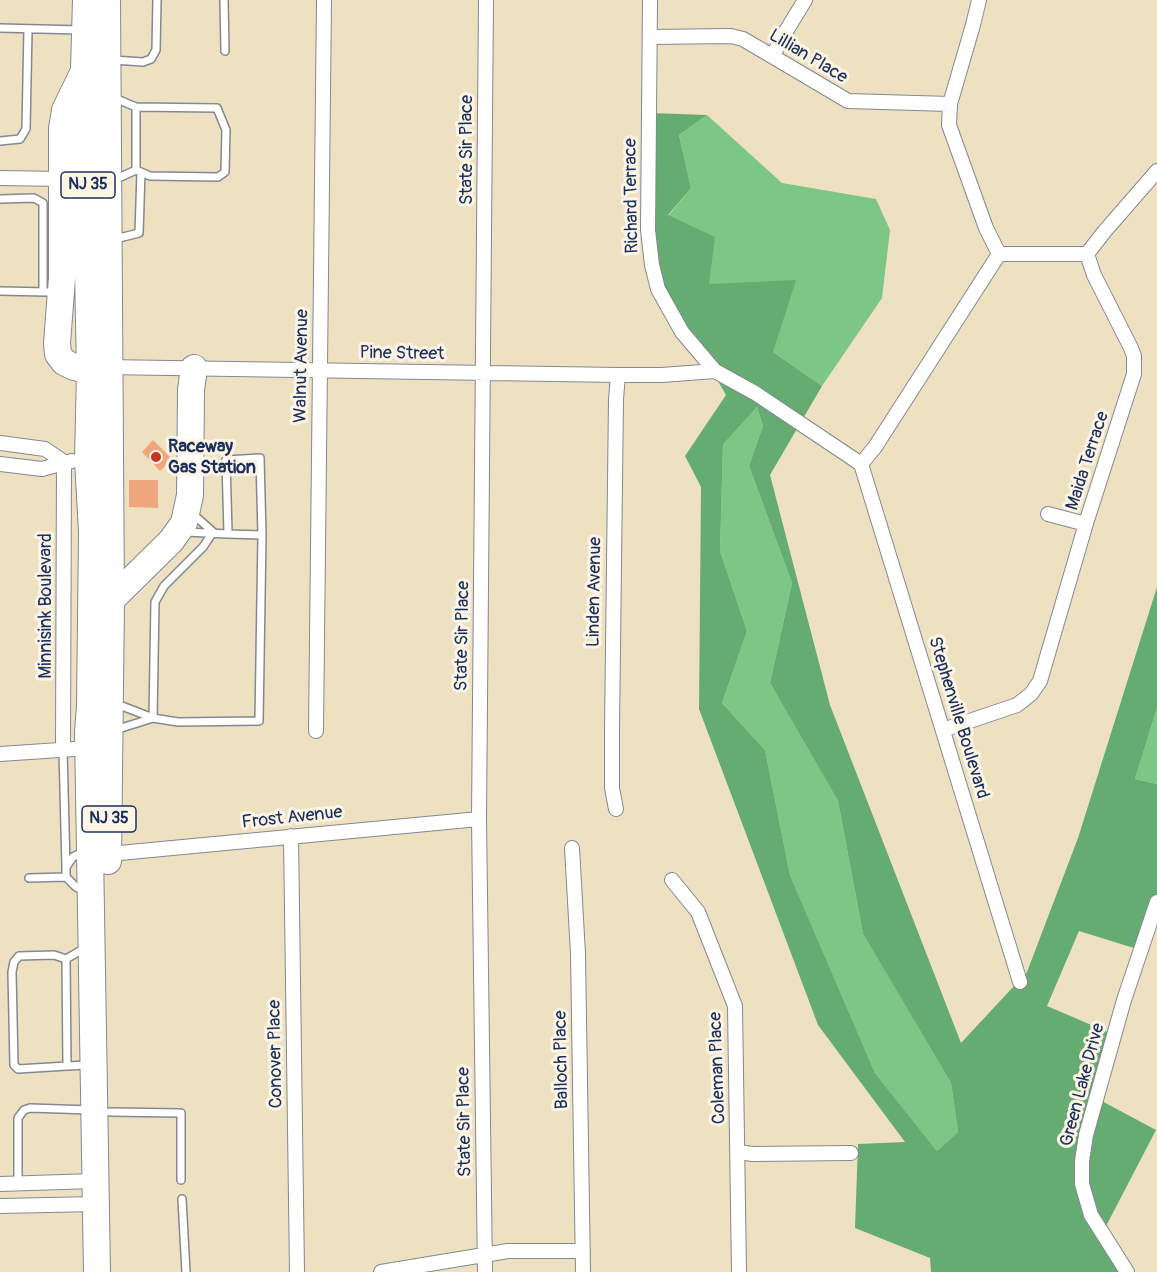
<!DOCTYPE html>
<html>
<head>
<meta charset="utf-8">
<style>
  body { margin:0 }
  canvas { display:block; background:#eee1c1 }
</style>
</head>
<body>
<canvas width="1157" height="1272"></canvas>
<script>
const ctx = document.querySelector('canvas').getContext('2d');
ctx.lineJoin = 'round';
function fill(path, color) {
  ctx.fillStyle = color;
  ctx.fill(path, 'evenodd');
}
function shape(rows) {
  const path = new Path2D();
  for (const r of rows) {
    path.moveTo(r[0], r[1]);
    for (let i = 2; i < r.length; i += 2) path.lineTo(r[i], r[i + 1]);
  }
  return path;
}
function trace(path, color, width, dash) {
  ctx.strokeStyle = color;
  ctx.lineWidth = width;
  ctx.lineCap = dash ? 'butt' : 'round';
  ctx.setLineDash(dash || []);
  ctx.stroke(path);
}
function drawText(font, color, halo, rows, align = 'center') {
  ctx.font = font + ' Pangolin,sans-serif';
  ctx.lineWidth = 6;
  ctx.setLineDash([]);
  ctx.textBaseline = 'middle';
  ctx.strokeStyle = halo;
  ctx.fillStyle = color;
  for (const [text, x, y, turn = 0] of rows) {
    ctx.save();
    ctx.translate(x, y);
    ctx.rotate((+turn || 0) * Math.PI / 180);
    ctx.textAlign = isNaN(turn) ? turn : align;
    if (halo) ctx.strokeText(text, 0, 0);
    ctx.fillText(text, 0, 0);
    ctx.restore();
  }
}
fill(shape([
  [707,115,782,183,876,199,890,230,882,298,822,386,773,352,709,285,668,216,691,188,679,135],
  [757,407,763,426,749,466,792,583,770,683,838,801,863,934,951,1083,958,1132,937,1151,875,1073,790,875,765,750,722,703,747,631,720,551,723,443],
  [1157,708,1157,784,1135,779]
]), '#7cc785');
fill(shape([
  [651,113,707,115,679,135,691,188,668,215,715,237,709,284,796,280,773,352,822,386,770,475,830,705,961,1043,1027,972,1078,838,1157,587,1157,708,1135,779,1157,784,1157,893,1137,949,1079,931,1047,1006,1117,1036,1098,1099,1156,1130,1104,1230,1130,1272,931,1272,930,1258,855,1228,858,1144,905,1142,818,1025,699,709,701,487,685,456,726,395,656,275],
  [757,407,763,426,749,466,792,583,770,683,838,801,863,934,951,1083,958,1132,937,1151,875,1073,790,875,765,750,722,703,747,631,720,551,723,444]
]), '#65ac72');
fill(shape([
  [153,440,172,459,160,471,142,452],
  [129,480,158,480,158,508,129,507]
]), '#efa67f');
const lane = shape([
  [224,0,225,51],
  [0,28,80,30],
  [113,60,143,62,151,59,156,50,157,0],
  [112,97,136,107,217,108,226,130,225,172,218,177,150,176,136,170],
  [0,141,20,139,26,129,28,29],
  [136,170,136,107],
  [114,180,136,170],
  [0,199,34,198,43,203,43,292],
  [115,239,139,233,141,172],
  [0,291,47,292],
  [193,514,213,532],
  [228,534,262,535],
  [114,703,153,718,178,722,259,721,262,535,260,458,226,460,228,534,186,532],
  [153,718,155,602,164,586,203,547,213,532],
  [115,730,153,718],
  [63,750,66,867],
  [83,852,73,857,66,867,66,877,76,887,85,892],
  [29,878,66,877],
  [85,948,66,959,67,1066,88,1065],
  [66,959,54,955,19,956,14,962,12,972,14,1065,18,1069,67,1066],
  [110,1112,181,1113,181,1180],
  [18,1184,18,1118,24,1110,30,1108,90,1110],
  [182,1199,186,1272]
]);
const street = shape([
  [650,0,648,230,652,265,658,289,682,332,715,371,755,393,861,464,1020,982],
  [650,37,731,36,743,39,848,101,950,104],
  [773,56,780,41,805,0],
  [0,178,61,179],
  [999,254,1087,254],
  [1087,254,1104,232,1157,171],
  [105,367,618,375,662,375,715,371],
  [0,443,45,449,64,462],
  [0,464,42,469,72,461],
  [861,464,875,447,999,254,986,228,949,125,950,104,973,25,979,0],
  [1048,514,1086,524],
  [943,730,1017,705,1031,694,1040,681,1087,520,1134,374,1134,356,1131,348,1094,275,1087,254],
  [316,731,324,0],
  [63,750,64,462],
  [0,754,89,748],
  [616,809,612,788,612,730,616,399,618,375],
  [291,836,297,1272],
  [572,848,578,954,583,1272],
  [109,854,479,819],
  [672,880,698,912,735,1006,739,1272],
  [738,1152,753,1154,851,1153],
  [0,1184,95,1181],
  [0,1206,96,1204],
  [381,1272,508,1251,583,1251],
  [485,1272,479,819,486,0],
  [1127,1272,1091,1215,1082,1184,1082,1161,1086,1135,1124,1000,1157,902]
]);
const highway = shape([
  [86,0,84,70,90,371,88,460,92,532,90,706,88,732,97,1272],
  [107,0,111,600,108,861],
  [83,73,65,110,62,129,62,278,57,343,58,354,64,362,74,367,90,371],
  [111,600,171,541,184,523,190,495,191,390,194,368]
]);
trace(lane, '#848890', 10);
trace(street, '#848890', 16);
trace(highway, '#848890', 28);
trace(lane, '#fff', 7);
trace(street, '#fff', 14);
trace(highway, '#fff', 26);
for (const [x, y, r, color] of [
  [156,457,6,"#c8321e"]
]) {
  const dot = new Path2D();
  dot.arc(x, y, r, 0, 2 * Math.PI);
  ctx.fillStyle = color;
  ctx.fill(dot);
  trace(dot, '#fcf5e5', 2);
}
for (const [x, y, w] of [
  [88,185,54],
  [109,819,54]
]) {
  const box = new Path2D();
  box.roundRect(x - w / 2, y - 13, w, 26, 4.5);
  ctx.fillStyle = '#fcf5e5';
  ctx.fill(box);
  trace(box, '#1b2f5e', 1.5);
}
drawText('bold 16px', '#1b2f5e', null, [
  ["NJ 35",88,185],
  ["NJ 35",109,819]
]);
drawText('18px', '#1b2f5e', '#fcf5e5', [
  ["Lillian Place",808,57,31],
  ["State Sir Place",467,150,-90],
  ["Richard Terrace",632,196,-91],
  ["Pine Street",402,354,1],
  ["Walnut Avenue",302,366,-89],
  ["Maida Terrace",1088,461,-72],
  ["Linden Avenue",595,592,-89],
  ["Minnisink Boulevard",46,606,-90],
  ["State Sir Place",463,636,-89],
  ["Stephenville Boulevard",958,718,73],
  ["Frost Avenue",292,818,-6],
  ["Conover Place",276,1054,-91],
  ["Balloch Place",562,1060,-91],
  ["Coleman Place",718,1068,-92],
  ["Green Lake Drive",1083,1085,-75],
  ["State Sir Place",465,1122,-91]
]);
drawText('bold 18px', '#1b2f5e', '#fcf5e5', [
  ["Raceway",168,447],
  ["Gas Station",168,468]
], 'left');
</script>
</body>
</html>
